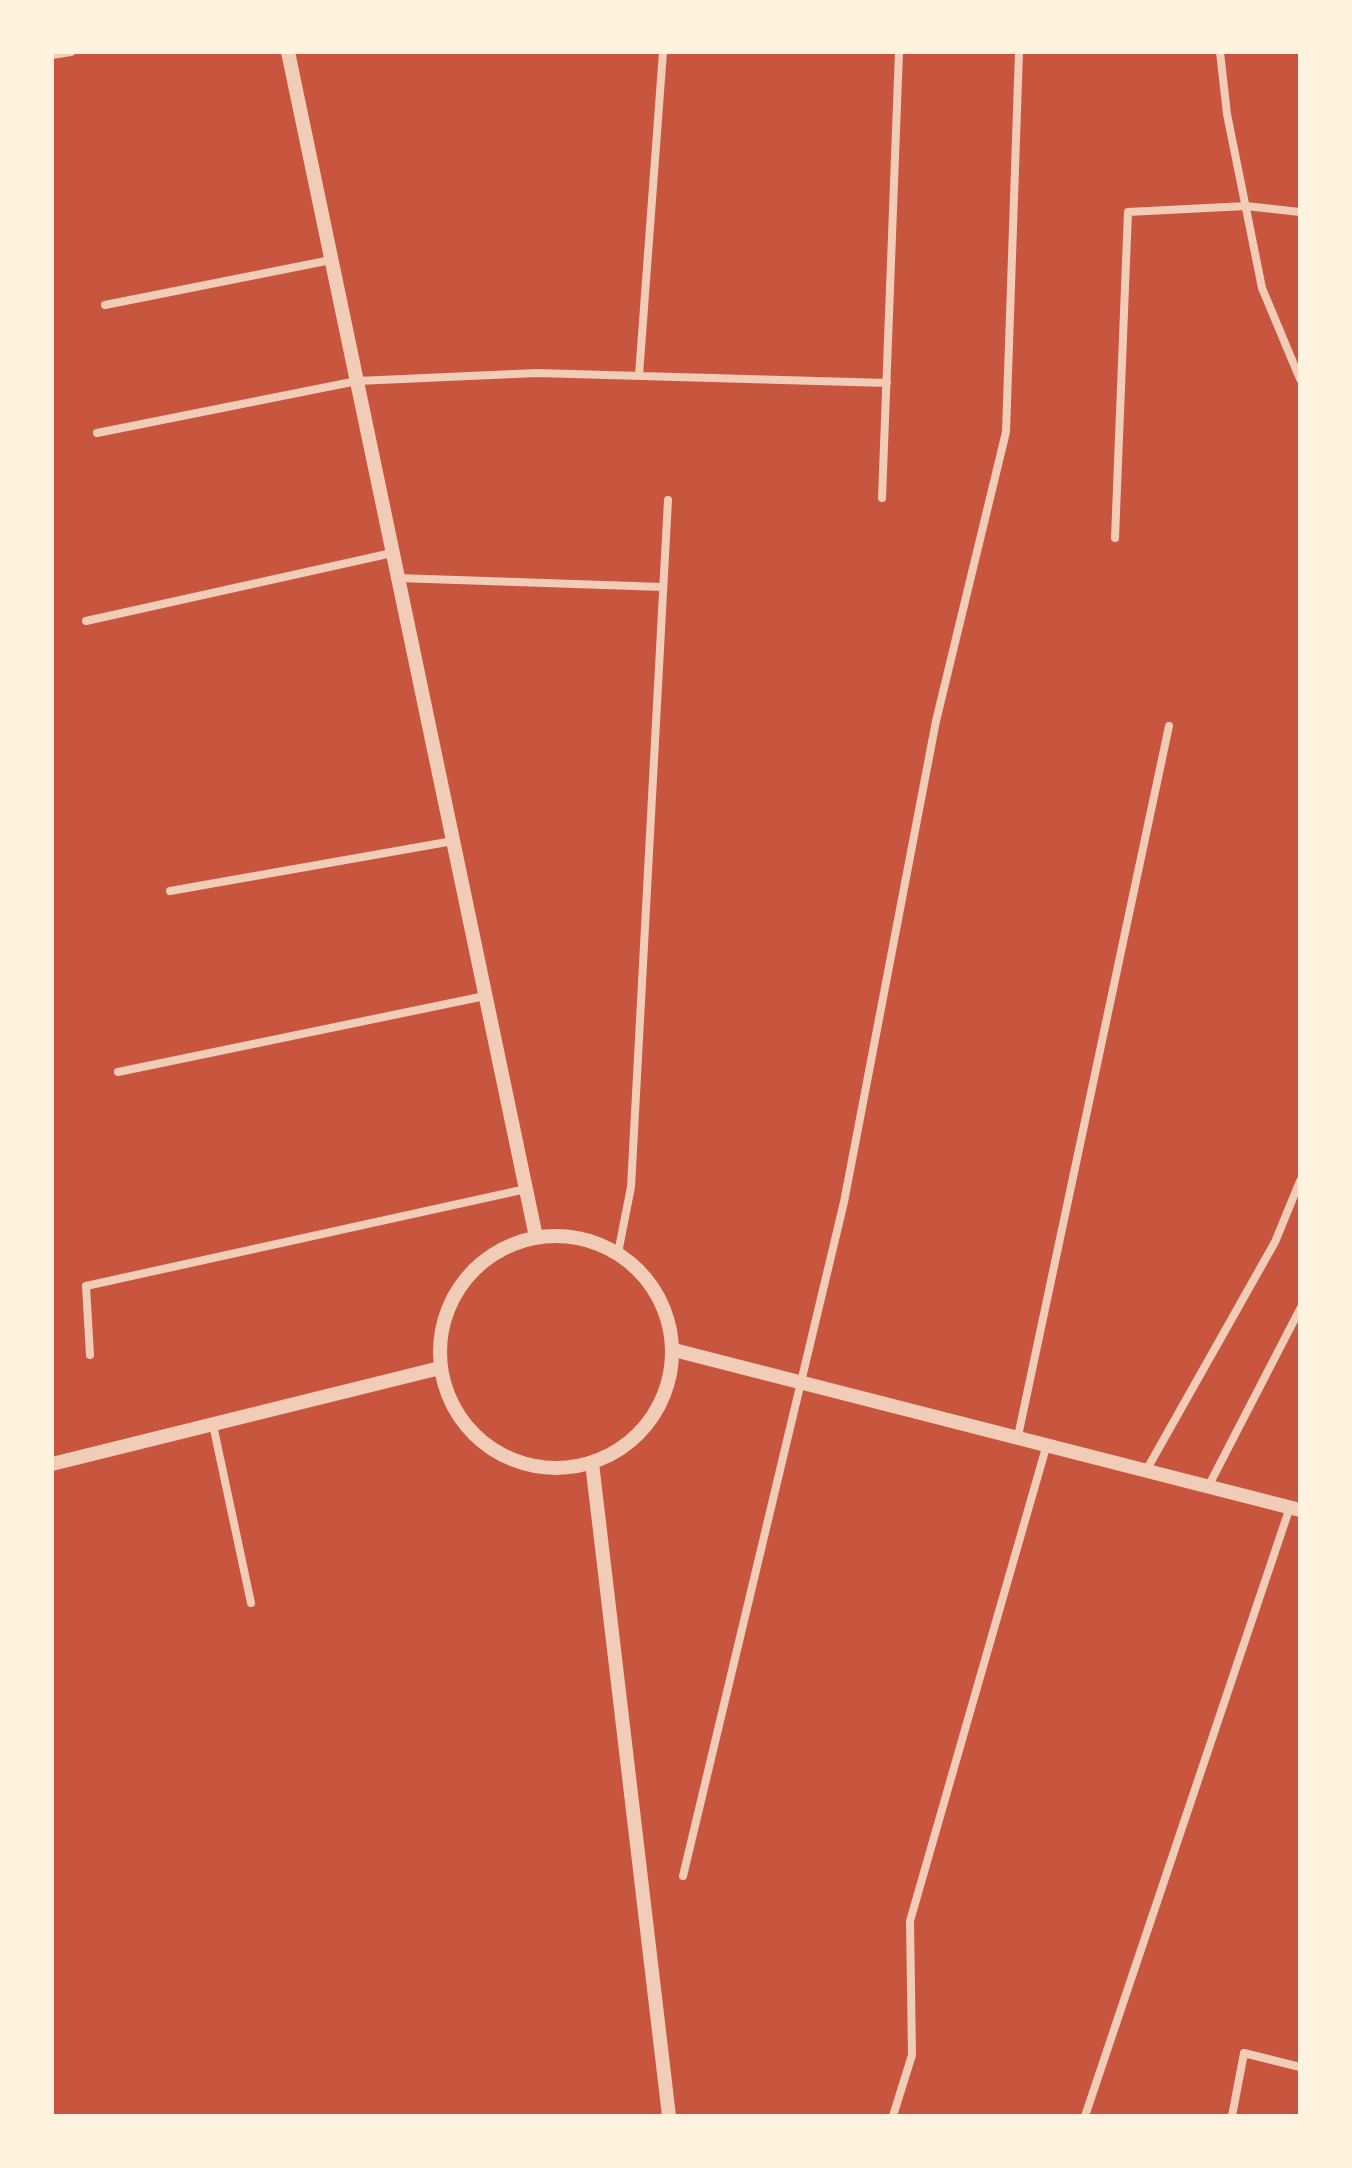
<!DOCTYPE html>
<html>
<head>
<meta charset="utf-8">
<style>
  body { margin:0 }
  #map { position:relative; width:1352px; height:2168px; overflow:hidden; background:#c8553d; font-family:Rubik,sans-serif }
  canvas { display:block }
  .frame { position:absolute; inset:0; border:54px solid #fff3e0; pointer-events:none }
</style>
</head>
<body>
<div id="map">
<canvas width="1352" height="2168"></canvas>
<div class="frame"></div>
</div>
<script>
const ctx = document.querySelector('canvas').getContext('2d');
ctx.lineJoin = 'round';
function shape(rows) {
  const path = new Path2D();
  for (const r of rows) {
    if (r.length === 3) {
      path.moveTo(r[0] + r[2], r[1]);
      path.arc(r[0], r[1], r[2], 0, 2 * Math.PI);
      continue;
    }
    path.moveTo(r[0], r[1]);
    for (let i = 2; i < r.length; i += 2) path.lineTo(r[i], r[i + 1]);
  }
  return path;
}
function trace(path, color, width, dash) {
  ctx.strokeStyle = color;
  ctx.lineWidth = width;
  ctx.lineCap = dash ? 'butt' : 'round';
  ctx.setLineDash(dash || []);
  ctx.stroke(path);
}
trace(shape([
  [1220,52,1227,114,1262,288,1300,379],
  [52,55,71,52],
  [105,305,331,260],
  [639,375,663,52],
  [97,433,357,381,537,373,887,383],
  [882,498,899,52],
  [1115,538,1128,212,1246,206,1300,212],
  [398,578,663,587],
  [86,621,392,553],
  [170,891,453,841],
  [118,1072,485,996],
  [618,1253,631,1187,668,500],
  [90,1355,86,1286,526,1189],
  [213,1425,251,1603],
  [1018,1436,1169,726],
  [1147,1469,1275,1242,1300,1181],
  [1209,1485,1300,1309],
  [683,1876,844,1202,936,721,1006,432,1019,52],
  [893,2116,912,2055,910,1921,1047,1444],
  [1085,2116,1290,1507],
  [1232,2116,1244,2053,1300,2067]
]), '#f1ccb7', 8);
trace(shape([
  [288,52,536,1237],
  [556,1352,116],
  [674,1350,1300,1510],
  [592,1463,669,2116],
  [52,1464,440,1368]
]), '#f1ccb7', 14);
</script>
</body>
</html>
